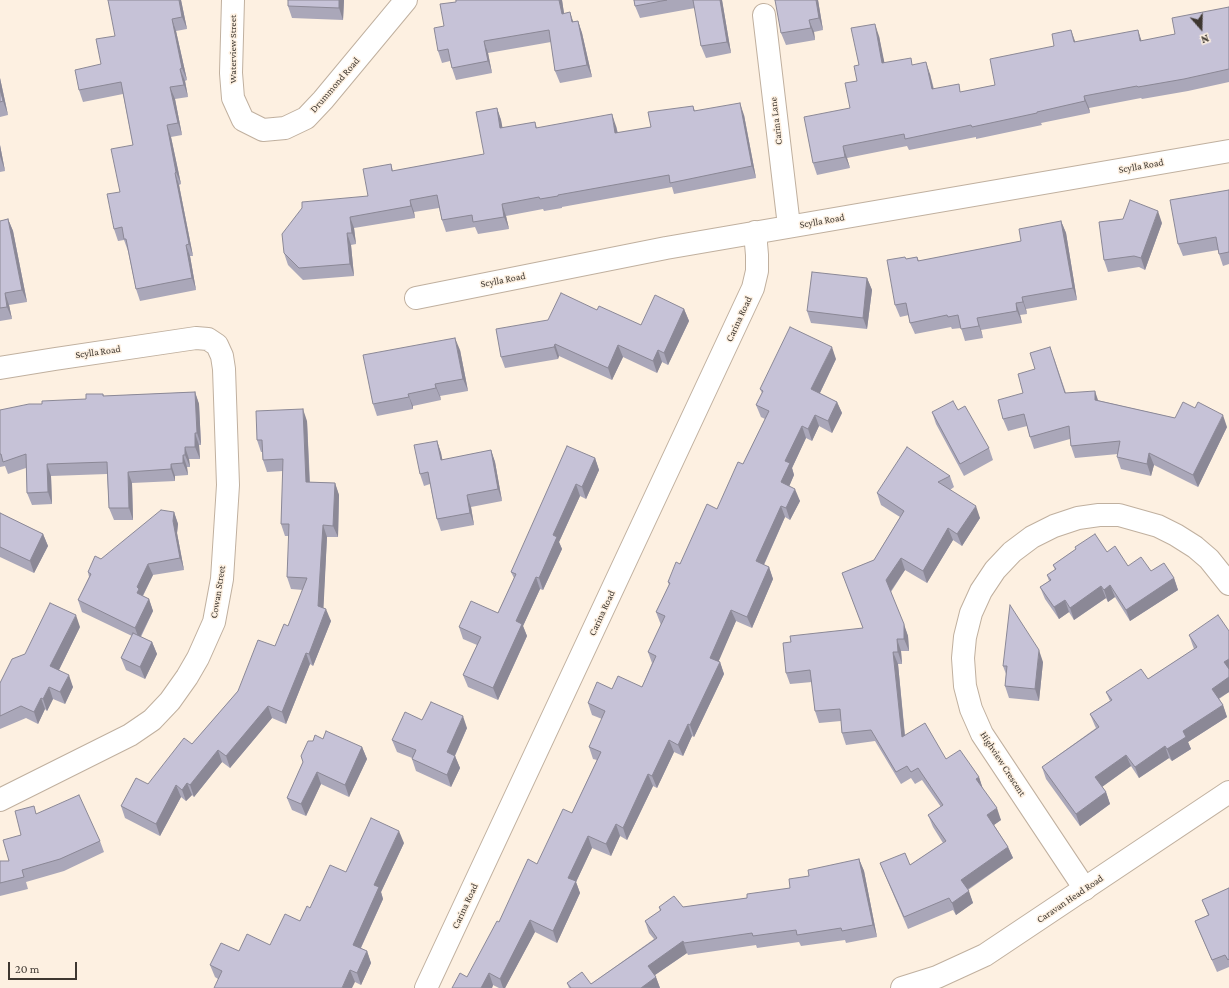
<!DOCTYPE html>
<html>
<head>
<meta charset="utf-8">
<style>
  body { margin:0 }
  #map { position:relative; width:1229px; height:988px; overflow:hidden; background:#fdf0e1; font-family:"Crimson Pro",serif }
  canvas { display:block }
  .north { position:absolute; left:1181px; top:8px; width:40px; height:40px; -webkit-text-stroke:3px #fdf0e1; paint-order:stroke; rotate:160deg; font-size:11px; font-weight:700; line-height:16px; text-align:center; color:#3e3730 }
  .north::after { content:''; display:block; margin:auto; width:14px; height:18px; background:#3e3730; clip-path:polygon(50% 0,100% 100%,50% 72%,0 100%) }
  .scale { position:absolute; left:8px; top:962px; width:69px; height:18px; box-sizing:border-box; border:2px solid #3e3730; border-top:0; padding-left:5px; font-size:12px; line-height:14px; white-space:nowrap; color:#3e3730; -webkit-text-stroke:3px #fdf0e1; paint-order:stroke }
</style>
</head>
<body>
<div id="map">
<canvas width="1229" height="988"></canvas>
<div class="north">N</div>
<div class="scale">20 m</div>
</div>
<script>
const ctx = document.querySelector('canvas').getContext('2d');
ctx.lineJoin = 'round';
function shape(rows) {
  const path = new Path2D();
  for (const r of rows) {
    path.moveTo(r[0], r[1]);
    for (let i = 2; i < r.length; i += 2) path.lineTo(r[i], r[i + 1]);
  }
  return path;
}
function trace(path, color, width, dash) {
  ctx.strokeStyle = color;
  ctx.lineWidth = width;
  ctx.lineCap = dash ? 'butt' : 'round';
  ctx.setLineDash(dash || []);
  ctx.stroke(path);
}
function fill(path, color) {
  ctx.fillStyle = color;
  ctx.fill(path, 'evenodd');
}
function drawText(font, color, halo, rows, align = 'center') {
  ctx.font = font + ' "Crimson Pro",serif';
  ctx.lineWidth = 3;
  ctx.setLineDash([]);
  ctx.textBaseline = 'middle';
  ctx.strokeStyle = halo;
  ctx.fillStyle = color;
  for (const [text, x, y, turn = 0] of rows) {
    ctx.save();
    ctx.translate(x, y);
    ctx.rotate((+turn || 0) * Math.PI / 180);
    ctx.textAlign = isNaN(turn) ? turn : align;
    if (halo) ctx.strokeText(text, 0, 0);
    ctx.fillText(text, 0, 0);
    ctx.restore();
  }
}
const minor = shape([
  [233,0,231,73,233,98,243,120,263,130,285,128,306,118,323,100,406,0],
  [764,15,789,226],
  [416,298,666,248,1229,151],
  [0,368,55,359,196,338,208,339,217,345,222,356,224,369,228,485,222,579,214,622,198,658,187,677,170,701,152,720,130,735,0,800],
  [1085,889,982,734,971,709,965,686,963,658,965,637,971,613,981,591,995,570,1012,552,1032,537,1054,526,1078,518,1099,515,1119,515,1158,526,1176,535,1195,547,1209,559,1229,584],
  [426,988,753,288,757,271,757,255,755,232]
]);
const tertiary = shape([
  [902,988,937,977,985,955,1229,792]
]);
trace(minor, '#c0b09f', 24);
trace(tertiary, '#c0b09f', 24);
trace(minor, '#fff', 22);
trace(tertiary, '#fff', 22);
fill(shape([
  [181,0,187,29,176,31,187,80,185,81,188,97,175,99,182,135,171,137,181,184,179,185,193,256,190,256,196,290,140,301,136,289,128,251,124,240,118,241,114,229,120,192,133,145,123,94,83,102,79,90,101,64,115,36],
  [344,0,343,20,292,18,288,6],
  [456,0,562,0,564,14,574,22,578,21,582,33,592,77,560,83,555,71,551,42,488,53,492,73,456,80,452,68,450,61,442,63,438,51,444,26,456,2],
  [634,0,722,0,731,53,706,58,701,46,695,8,640,18,635,6],
  [818,0,823,30,814,32,815,40,786,45,781,33],
  [1229,7,1229,82,1188,91,1142,99,1141,98,1089,108,1090,113,1041,123,1042,125,976,139,976,137,909,150,907,146,847,158,850,168,817,175,813,163,850,108,857,81,859,65,879,36,884,63,913,65,930,74,934,89,961,92,995,85,1075,42,1142,41,1175,34],
  [0,78,8,115,0,117],
  [693,106,695,111,744,115,756,178,674,194,672,187,562,207,562,208,544,211,543,209,506,216,509,229,478,234,475,227,446,232,442,220,439,208,414,212,415,218,354,228,356,244,351,245,354,276,303,280,288,265,284,253,368,196,391,164,393,171,484,154,497,108,501,120,502,128,535,122,537,128,616,126,618,133,651,127],
  [0,145,5,171,0,172],
  [1229,190,1229,264,1223,266,1219,254,1218,250,1183,256,1178,244],
  [8,219,13,231,27,302,9,305,12,319,0,321,0,221],
  [1061,221,1066,233,1077,300,1026,309,1027,314,1020,315,1022,323,981,330,983,338,965,341,961,328,952,329,951,327,915,334,910,323,909,315,900,317,895,305,906,259,917,257,919,261,1021,241],
  [1162,223,1145,270,1139,267,1108,272,1104,260],
  [867,278,872,290,867,329,811,323,807,311],
  [684,309,689,321,668,365,662,362,657,373,623,357,612,380,559,356,558,359,505,368,501,357,548,320,597,310,641,325],
  [460,350,468,391,440,396,441,400,413,406,413,409,377,416,373,404],
  [1054,358,1066,393,1175,418,1227,427,1198,487,1154,465,1151,476,1121,469,1117,457,1118,454,1075,458,1071,446,1070,439,1034,449,1030,437,1027,426,1008,431,1003,419,1023,393,1035,369],
  [836,359,820,393,837,402,842,413,832,433,819,426,812,441,806,438,792,468,794,475,789,486,800,501,790,520,785,517,764,565,769,567,773,579,752,628,736,621,718,661,720,662,724,674,694,737,692,736,683,756,674,752,657,788,653,786,627,840,620,836,611,856,592,848,576,882,580,893,557,943,535,932,505,988,499,988,493,985,492,988,452,988,467,977,499,922,537,864,572,813,597,760,593,759,589,747,602,719,592,715,588,703,612,689,642,687,652,663,648,652,661,625,656,612,669,585,668,582,680,564,717,509,743,464,765,419,761,417,756,405,762,393,760,389],
  [195,392,199,404,201,445,199,445,200,459,189,459,190,467,187,467,188,475,175,476,175,481,132,483,133,520,114,520,109,508,107,474,51,476,52,504,32,505,27,493,26,468,8,474,5,466,0,467,0,410,42,404,86,399,103,394,104,396],
  [932,412,989,448,993,460,964,476,936,424],
  [307,421,310,482,335,483,339,495,338,537,327,537,323,608,331,621,313,666,310,664,286,724,272,718,230,768,222,762,194,797,192,795,186,801,181,797,160,836,125,818,121,806,148,784,192,744,238,691,275,646,288,626,303,590,291,589,287,577,289,536,285,536,281,524,283,471,267,472,263,460,262,452,261,452,257,440],
  [437,441,441,453,442,460,491,450,495,462,502,501,471,507,474,525,441,531,437,519,430,484,424,486,420,474],
  [595,458,599,470,586,499,580,496,559,542,562,549,543,590,540,589,523,626,527,636,498,700,468,687,463,675,477,645,463,639,459,627,498,613,514,578,511,572],
  [950,476,954,487,950,490,980,518,962,546,953,540,927,583,905,570,891,592,908,636,909,651,901,651,902,664,898,664,905,735,946,759,979,777,982,787,1001,820,994,825,1008,847,1013,858,968,890,973,903,956,915,953,910,908,929,885,875,880,863,910,865,943,843,933,827,928,815,941,807,922,780,915,784,911,778,901,784,875,741,846,745,842,733,841,721,819,723,815,711,812,682,790,684,786,673,791,642,863,628,842,573,874,560,900,517,881,505,877,493],
  [174,512,178,524,177,533,184,570,153,575,143,596,149,599,153,611,141,637,152,642,157,654,145,679,126,670,121,658,132,636,82,612,78,600,89,577,88,572,101,559],
  [0,513,43,534,48,546,34,573,0,557],
  [1075,547,1107,552,1128,566,1174,578,1178,590,1130,621,1115,597,1108,602,1106,598,1074,620,1069,612,1059,619,1045,599,1040,587,1049,581,1047,575,1055,570,1053,565,1076,549],
  [80,627,59,670,73,687,65,704,53,699,47,711,45,709,38,724,26,718,0,729,0,683,25,654],
  [1229,631,1229,692,1219,699,1223,705,1227,717,1188,742,1191,749,1172,761,1169,758,1139,778,1131,766,1102,787,1106,792,1110,804,1080,826,1046,779,1042,767,1096,728,1095,726,1090,714,1110,701,1106,692,1148,679,1194,649,1189,635],
  [1043,662,1039,701,1009,698,1005,686,1006,674,1003,666],
  [422,720,467,728,455,756,460,768,451,787,416,771,412,759,412,758,397,752,392,740],
  [323,739,362,747,367,759,349,797,321,784,306,816,292,810,287,798,303,762,301,756],
  [37,814,100,841,104,852,64,871,26,882,28,889,0,896,0,861,9,861,21,835],
  [404,843,381,892,383,899,361,948,367,951,371,963,361,985,355,982,218,979,215,977,210,965,239,951,270,945,300,921,310,908,346,872],
  [859,859,864,871,877,937,846,943,845,940,801,946,799,942,757,948,756,945,688,955,687,953,655,975,660,988,569,988,567,983,591,984,654,939,649,933,645,921,660,911,659,907,683,907,747,898,790,888,809,876],
  [1229,888,1229,967,1217,972,1200,933,1195,921,1208,915,1202,900]
]), '#aaa7b9');
fill(shape([
  [179,0,181,0,187,29,182,17],
  [339,0,344,0,343,20,339,8],
  [559,0,562,0,566,26,562,14],
  [720,0,722,0,731,53,727,42],
  [816,0,818,0,823,30,819,18],
  [570,12,574,24,572,22],
  [172,19,176,31,187,80,182,68],
  [809,20,814,32,815,40,811,28],
  [578,21,582,33,592,77,587,65],
  [875,24,879,36,887,75,882,63],
  [1071,30,1075,41,1078,54,1074,42],
  [1138,30,1142,42,1140,41],
  [484,41,488,53,492,73,488,61],
  [926,62,930,74,936,101,932,89],
  [180,69,185,81,188,97,184,85],
  [0,78,8,115,3,101,0,89],
  [170,87,175,99,182,135,178,123],
  [1084,96,1089,108,1090,113,1085,101],
  [740,103,744,115,756,178,752,166],
  [497,108,501,120,505,140,500,128],
  [612,114,616,126,620,145,615,133],
  [167,125,171,137,181,184,176,172],
  [0,145,5,171,0,156],
  [843,146,847,158,850,168,845,157],
  [175,173,179,185,193,256,189,244],
  [410,200,414,212,415,218,411,206],
  [502,204,506,216,509,229,504,217],
  [1158,211,1162,223,1145,270,1141,258],
  [350,217,354,228,356,244,352,233],
  [8,219,13,231,27,302,22,290],
  [1061,221,1066,233,1077,300,1073,288],
  [347,233,351,245,354,276,350,264],
  [186,245,190,256,196,290,192,278],
  [867,278,872,290,867,329,863,318],
  [5,293,9,305,12,319,7,307],
  [1022,297,1026,309,1027,314,1023,302],
  [1016,303,1020,315,1022,323,1017,311],
  [684,309,689,321,668,365,664,353],
  [977,318,981,330,983,338,979,326],
  [455,338,460,350,468,391,463,379],
  [555,344,559,356,558,359,554,347],
  [618,345,623,357,612,380,608,368],
  [832,347,836,359,816,401,811,389],
  [658,350,662,362,657,373,653,361],
  [435,384,440,396,441,400,436,388],
  [1095,391,1099,403,1095,400],
  [195,392,199,404,201,445,197,433],
  [408,394,413,406,413,409],
  [837,402,842,413,832,433,828,421],
  [303,409,307,421,310,494,306,482],
  [815,415,819,426,812,441,808,429],
  [1223,415,1227,427,1198,487,1193,475],
  [802,426,806,438,792,468,794,475,786,494,781,482,785,461],
  [195,433,199,445,200,459,195,447],
  [437,441,441,453,445,472,441,460],
  [185,447,189,459,190,467,185,455],
  [491,450,495,462,502,501,498,489],
  [1149,453,1154,465,1151,476,1147,464],
  [183,455,187,467,188,475,183,463],
  [595,458,599,470,586,499,582,487],
  [47,464,51,476,52,504,48,492],
  [171,464,175,476,175,481,171,469],
  [128,472,132,483,133,520,129,508],
  [335,483,339,495,338,537,333,526],
  [576,484,580,496,559,542,562,549,543,590,539,578,553,535],
  [795,489,800,501,790,520,786,508],
  [467,495,471,507,474,525,470,513],
  [781,506,785,517,760,573,756,561],
  [976,506,980,518,962,546,957,534],
  [174,512,178,524,177,533,184,570,180,558,173,521],
  [323,525,327,537,323,618,318,606],
  [948,528,953,540,927,583,923,571],
  [43,534,48,546,34,573,30,561],
  [901,558,905,570,890,592,886,580],
  [148,564,153,575,142,597,137,593,137,587],
  [769,567,773,579,752,628,747,617],
  [536,577,540,589,523,626,527,636,498,700,493,688,516,621],
  [1174,578,1178,590,1130,621,1126,610],
  [1110,585,1115,597,1108,602,1104,590],
  [1101,586,1106,598,1074,620,1070,608],
  [149,599,153,611,139,639,135,628],
  [1065,600,1069,612,1059,619,1054,607],
  [326,609,331,621,313,666,309,654],
  [731,610,736,621,715,670,710,658],
  [76,615,80,627,55,678,50,666],
  [904,624,908,636,909,651,904,639],
  [897,639,901,651,902,664,898,652],
  [152,642,157,654,145,679,140,667],
  [1039,650,1043,662,1039,701,1035,689],
  [893,652,898,664,906,749,902,737],
  [306,653,310,664,286,724,282,712],
  [1229,659,1229,674,1224,662],
  [720,662,724,674,694,737,690,725],
  [69,675,73,687,65,704,60,692],
  [1229,677,1229,692,1216,700,1212,689],
  [49,687,53,699,47,711,43,699],
  [41,698,45,709,38,724,34,712],
  [1223,705,1227,717,1188,742,1191,749,1172,761,1167,749,1183,731],
  [268,706,272,718,230,768,226,756],
  [463,716,467,728,451,764,447,752],
  [688,724,692,736,683,756,678,745],
  [669,740,674,752,657,788,652,776],
  [1165,746,1169,758,1139,778,1135,767],
  [362,747,367,759,349,797,345,785],
  [218,750,222,762,194,797,190,785],
  [1126,755,1131,766,1099,789,1095,777],
  [455,756,460,768,451,787,447,775],
  [317,772,321,784,306,816,301,804],
  [648,774,653,786,627,840,623,828],
  [979,777,983,789,976,779],
  [187,783,192,795,186,801,182,790],
  [176,785,181,797,160,836,156,824],
  [1106,792,1110,804,1080,826,1076,814],
  [997,808,1001,820,991,827,987,815],
  [616,824,620,836,611,856,606,844],
  [399,831,404,843,381,892,383,899,357,956,353,945,374,885],
  [588,836,592,848,576,882,580,893,557,943,553,931,568,878],
  [1008,847,1013,858,965,891,961,880],
  [859,859,864,871,877,937,873,925],
  [969,891,973,903,956,915,952,903],
  [530,920,535,932,505,988,503,988,500,979],
  [683,941,687,953,652,977,648,966],
  [367,951,371,963,361,985,357,973],
  [350,970,355,982,352,988,342,988],
  [489,973,493,985,492,988,481,988],
  [656,977,660,988,641,988]
]), '#8b8896');
const building = shape([
  [108,0,179,0,182,17,172,19,182,68,180,69,184,85,170,87,178,123,167,125,176,172,175,173,189,244,186,245,192,278,136,289,126,239,124,239,122,227,114,229,107,194,120,192,111,149,133,145,121,82,79,90,75,70,101,64,96,39,115,36,108,0],
  [288,0,339,0,339,8,288,6,288,0],
  [456,0,559,0,562,14,570,12,572,22,578,21,587,65,555,71,549,30,484,41,488,61,452,68,448,49,438,51,434,28,444,26,440,4,456,2,456,0],
  [634,0,667,0,635,6,634,0],
  [693,0,720,0,727,42,701,46,693,0],
  [775,0,816,0,819,18,809,20,811,28,781,33,775,0],
  [1229,7,1229,69,1184,79,1138,87,1137,86,1084,96,1085,101,1037,112,1037,113,972,127,971,125,905,139,904,134,843,146,845,157,813,163,804,117,850,108,845,83,857,81,854,66,859,65,851,28,875,24,882,63,911,58,912,65,926,62,932,89,959,84,960,92,995,85,990,59,1054,46,1052,34,1071,30,1074,42,1138,30,1140,41,1175,34,1172,18,1229,7],
  [0,89,3,101,0,102,0,89],
  [740,103,752,166,670,183,669,175,558,195,558,196,540,199,539,197,502,204,504,217,473,222,472,215,442,220,437,195,410,200,411,206,350,217,352,233,347,233,350,264,299,268,284,253,282,234,302,208,302,202,368,196,363,169,391,164,392,171,484,154,476,112,497,108,500,128,535,122,536,128,612,114,615,133,651,127,648,112,693,106,694,111,740,103],
  [1229,190,1229,252,1219,254,1216,237,1178,244,1170,200,1229,190],
  [1130,200,1158,211,1141,258,1134,256,1104,260,1099,222,1123,219,1130,200],
  [8,219,22,290,5,293,7,307,0,308,0,221,8,219],
  [1061,221,1073,288,1022,297,1023,302,1016,303,1017,311,977,318,979,326,961,329,958,315,948,317,947,315,910,323,906,303,895,305,887,260,905,257,906,259,917,257,918,261,1021,241,1019,229,1061,221],
  [812,272,867,278,863,318,807,311,812,272],
  [561,293,597,310,599,306,641,325,655,295,684,309,664,353,658,350,653,361,618,345,608,368,555,344,554,347,501,357,496,329,548,320,561,293],
  [790,327,832,347,811,389,837,402,828,421,815,415,808,429,802,426,785,461,790,463,781,482,795,489,786,508,781,506,756,561,769,567,747,617,731,610,710,658,720,662,690,725,688,724,678,745,669,740,652,776,648,774,623,828,616,824,606,844,588,836,568,878,576,881,553,931,530,920,500,979,489,973,481,988,452,988,460,973,467,977,497,921,499,922,528,859,537,864,563,809,572,813,601,752,589,747,605,711,588,703,597,682,612,689,618,676,642,687,656,656,648,652,665,616,656,612,670,583,668,582,676,562,680,564,707,504,717,509,738,462,743,464,769,411,756,405,763,391,760,389,790,327],
  [455,338,463,379,435,384,436,388,408,394,409,397,373,404,363,355,455,338],
  [1050,347,1065,393,1095,391,1095,400,1175,418,1183,402,1195,408,1198,402,1223,415,1193,475,1149,453,1147,464,1117,457,1120,441,1071,446,1069,426,1030,437,1024,414,1003,419,998,400,1023,393,1018,374,1035,369,1030,353,1050,347],
  [195,392,197,433,195,433,195,447,185,447,185,455,183,455,183,463,171,464,171,469,128,472,129,508,109,508,107,462,47,464,48,492,27,493,26,454,3,462,1,454,0,454,0,410,29,404,42,404,42,401,86,399,86,394,103,394,103,396,195,392],
  [953,401,958,410,965,406,989,448,960,464,932,412,953,401],
  [303,409,306,482,335,483,333,526,323,525,318,606,326,609,309,654,306,653,282,712,268,706,226,756,218,750,190,785,187,783,182,790,176,785,156,824,121,806,136,778,148,784,184,738,192,744,238,691,258,640,275,646,284,624,288,626,307,578,287,577,289,524,281,524,283,459,263,460,262,440,257,440,256,411,303,409],
  [437,441,441,460,491,450,498,489,467,495,470,513,437,519,428,472,420,474,414,445,437,441],
  [567,446,595,458,582,487,576,484,553,535,557,537,539,578,536,577,516,621,522,624,493,688,463,675,481,637,459,627,471,601,498,613,516,574,511,572,567,446],
  [907,447,950,476,938,482,976,506,957,534,948,528,923,571,901,558,886,580,904,624,904,639,897,639,898,652,893,652,902,737,925,723,946,759,960,750,979,777,976,779,997,808,987,815,1008,847,961,880,969,891,952,903,949,898,904,917,880,863,905,853,910,865,946,841,928,815,943,805,918,768,911,772,907,766,896,772,871,730,842,733,840,709,815,711,810,670,786,673,783,643,791,642,790,636,863,628,842,573,874,560,904,511,877,493,907,447],
  [161,510,174,512,173,521,180,558,148,564,137,587,139,589,137,593,149,599,135,628,78,600,91,574,88,572,95,556,101,559,161,510],
  [0,513,43,534,30,561,0,547,0,513],
  [1095,534,1107,552,1115,546,1128,566,1141,557,1151,571,1164,563,1174,578,1126,610,1110,585,1104,590,1101,586,1070,608,1065,600,1054,607,1040,587,1051,580,1047,575,1056,569,1053,565,1076,549,1075,547,1095,534],
  [50,603,76,615,50,666,69,675,60,692,49,687,43,699,41,698,34,712,21,706,0,716,0,683,12,659,25,654,50,603],
  [1010,605,1039,650,1035,689,1005,686,1007,666,1003,666,1010,605],
  [1218,615,1229,631,1229,659,1224,662,1229,669,1229,677,1212,689,1223,705,1183,731,1186,737,1167,749,1165,746,1135,767,1126,755,1095,777,1106,792,1076,814,1042,767,1099,727,1090,714,1112,700,1106,692,1141,669,1148,679,1197,647,1189,635,1218,615],
  [133,633,152,642,140,667,121,658,133,633],
  [431,702,463,716,447,752,455,756,447,775,412,759,416,750,392,740,405,712,422,720,431,702],
  [326,731,362,747,345,785,317,772,301,804,287,798,303,762,301,756,308,741,313,741,315,735,323,739,326,731],
  [79,795,100,841,60,859,22,870,24,877,0,883,0,861,9,861,3,840,21,835,15,811,34,806,36,814,79,795],
  [371,818,399,831,374,885,379,887,353,945,367,951,357,973,350,970,342,988,214,988,222,971,210,965,221,943,239,951,247,934,270,945,285,914,300,921,307,906,310,908,330,865,346,872,371,818],
  [859,859,873,925,842,931,841,928,797,935,796,930,753,936,752,933,684,943,683,941,648,966,656,977,641,988,571,988,567,983,582,972,591,984,657,938,645,921,661,910,659,907,674,896,683,907,747,898,747,894,790,888,789,879,809,876,808,870,859,859],
  [1229,888,1229,959,1228,960,1225,955,1212,960,1195,921,1209,915,1202,900,1229,888]
]);
fill(building, '#c6c2d7');
trace(building, '#8b8896', 1);
drawText('10px', '#3e3730', '#fdf0e1', [
  ["Waterview Street",233,49,-90],
  ["Drummond Road",335,85,-49],
  ["Carina Lane",776,121,-97],
  ["Scylla Road",1141,166,-10],
  ["Scylla Road",822,221,-10],
  ["Scylla Road",503,280,-11],
  ["Carina Road",739,319,-65],
  ["Scylla Road",98,352,-8],
  ["Cowan Street",218,592,-81],
  ["Carina Road",602,613,-65],
  ["Highview Crescent",1003,764,57],
  ["Caravan Head Road",1070,899,-34],
  ["Carina Road",465,906,-65]
]);
</script>
</body>
</html>
